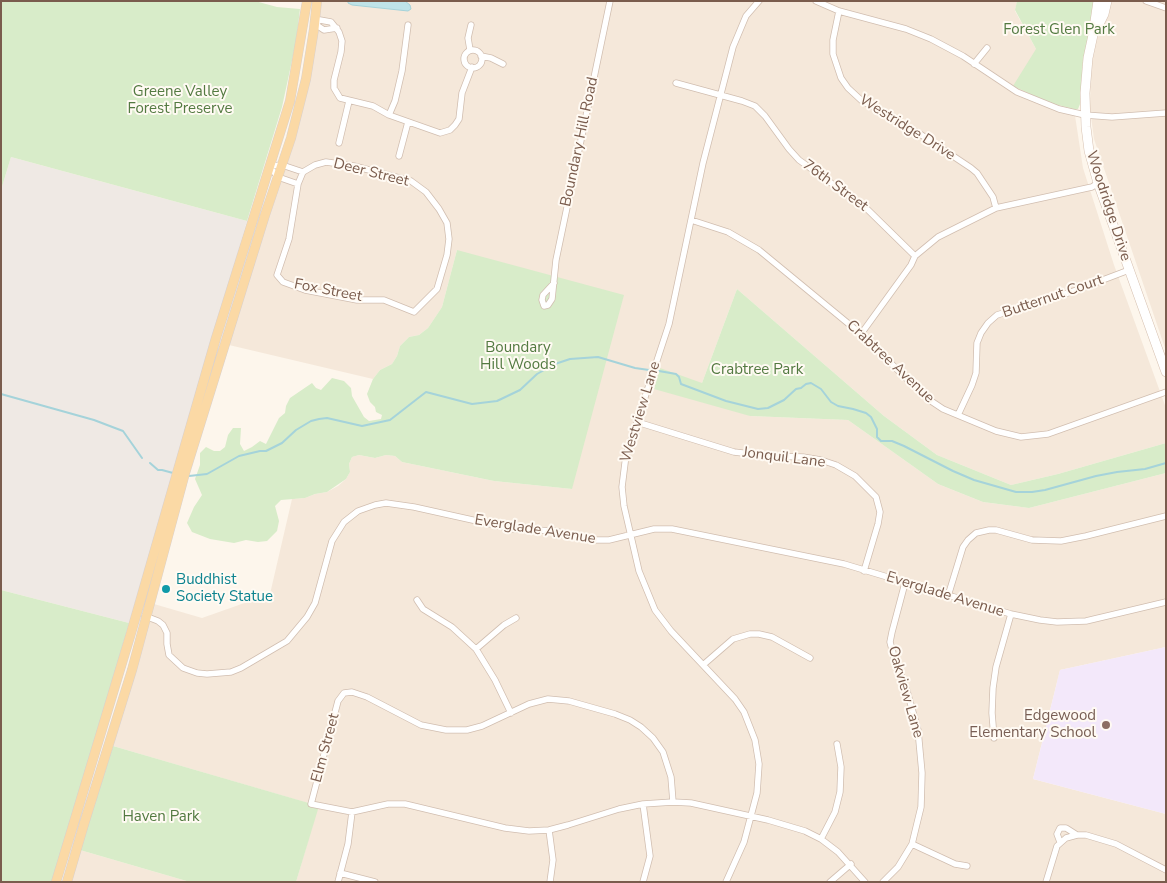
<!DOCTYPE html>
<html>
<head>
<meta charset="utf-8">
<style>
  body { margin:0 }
  #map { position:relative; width:1167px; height:883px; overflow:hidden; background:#fdf6ec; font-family:"Nunito Sans",sans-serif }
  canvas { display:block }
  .frame { position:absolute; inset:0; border:2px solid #7a5c4d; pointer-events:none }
</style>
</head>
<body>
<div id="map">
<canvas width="1167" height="883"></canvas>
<div class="frame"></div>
</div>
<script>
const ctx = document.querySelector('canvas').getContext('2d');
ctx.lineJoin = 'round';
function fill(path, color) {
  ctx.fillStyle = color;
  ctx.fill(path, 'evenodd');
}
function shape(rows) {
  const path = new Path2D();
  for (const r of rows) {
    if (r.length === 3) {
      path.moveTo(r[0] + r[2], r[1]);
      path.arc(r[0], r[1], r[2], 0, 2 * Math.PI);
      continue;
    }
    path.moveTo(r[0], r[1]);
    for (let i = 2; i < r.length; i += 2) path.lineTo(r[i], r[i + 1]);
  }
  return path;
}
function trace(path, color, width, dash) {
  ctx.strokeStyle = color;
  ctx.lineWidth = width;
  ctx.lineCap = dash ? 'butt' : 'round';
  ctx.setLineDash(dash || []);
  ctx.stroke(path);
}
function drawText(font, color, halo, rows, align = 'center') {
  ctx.font = font + ' "Nunito Sans",sans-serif';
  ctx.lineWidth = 4;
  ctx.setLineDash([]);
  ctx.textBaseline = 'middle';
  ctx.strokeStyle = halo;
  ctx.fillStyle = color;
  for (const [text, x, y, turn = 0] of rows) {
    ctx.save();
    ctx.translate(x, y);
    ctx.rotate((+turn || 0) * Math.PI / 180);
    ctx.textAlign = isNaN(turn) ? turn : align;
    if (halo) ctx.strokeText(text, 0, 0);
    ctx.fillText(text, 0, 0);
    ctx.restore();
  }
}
fill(shape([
  [321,1,1017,1,1015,11,1036,49,1050,103,1074,109,1083,168,1114,265,1166,408,1166,443,1058,474,1011,485,937,455,884,416,737,289,702,383,750,416,848,420,938,484,983,502,1029,508,1166,473,1166,647,1060,670,1033,779,1166,814,1166,882,296,882,318,806,113,746,154,604,202,618,270,594,292,499,305,498,315,494,327,492,338,486,346,479,350,472,349,464,352,457,359,455,375,458,386,455,395,456,402,462,494,481,572,489,457,250,442,307,428,328,419,335,409,337,400,346,397,356,392,364,380,370,373,379,229,345,278,187,310,74],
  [1110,1,1166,1,1166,351,1094,139,1090,109,1091,66,1096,41,1104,25],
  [80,850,190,882,71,882]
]), '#f5e8da');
fill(shape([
  [11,157,247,221,129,623,1,590,1,190]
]), '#efe9e4');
fill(shape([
  [1166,647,1166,814,1033,779,1060,670]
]), '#f3e8fa');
fill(shape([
  [1,1,255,1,277,7,300,9,296,42,282,107,247,221,11,157,1,190],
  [1017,1,1096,1,1083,60,1080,104,1078,109,1074,109,1050,103,1013,86,1036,49,1015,10],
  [457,250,624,295,572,489,494,481,402,462,395,456,386,455,375,458,359,455,352,457,349,464,350,472,346,479,327,492,315,494,305,498,281,500,275,506,279,521,277,531,267,541,258,542,246,540,234,543,210,539,192,532,187,523,194,507,202,495,195,479,200,465,200,453,206,447,214,451,220,451,225,447,228,435,233,428,241,428,240,444,244,451,252,447,260,441,266,444,279,418,285,413,286,406,290,398,312,383,316,388,321,390,332,378,344,381,351,388,352,396,364,417,369,421,381,419,382,415,376,412,375,407,370,402,367,394,373,379,380,370,392,364,397,356,400,346,409,337,419,335,428,328,442,307],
  [737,289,884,416,937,455,1011,485,1058,474,1166,443,1166,473,1029,508,983,502,938,484,848,420,750,416,654,389,660,368,702,383],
  [1,590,129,623,55,882,1,882],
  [113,746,319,806,296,882,190,882,80,850]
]), '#d8ecc9');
const water = shape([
  [348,1,405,1,410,5,411,9,408,11,352,5,348,3,348,1]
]);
fill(water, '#bfe3e8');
trace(water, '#a5d3da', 1);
trace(shape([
  [659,371,676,374,679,377,681,384,726,401,758,409,768,408,784,400,796,389,801,388,806,384,811,383,821,389,831,402,838,406,853,409,866,413,871,417,877,429,877,437,881,441,892,441,904,446,953,471,974,480,1016,492,1032,492,1045,490,1096,476,1117,472,1145,469,1166,463],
  [1,394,94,420,115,428,123,431,142,458],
  [150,463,158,470,162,470,173,473],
  [189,476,207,474,239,456,260,451,266,451,282,443,296,430,311,421,319,419,327,418,362,426,390,420,426,392,472,404,497,401,520,390,537,374,555,364,570,359,598,357,635,368,649,370]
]), '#a5d3da', 2);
const street = shape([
  [816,1,839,11,906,29,931,39,963,56,1017,92,1059,109,1085,115,1112,117,1166,113],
  [1146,1,1166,8],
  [839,11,833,40,833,54,841,78,848,88,861,100,920,134,971,168,977,173,993,197,996,208],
  [315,24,320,20,331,22,339,32,342,41,341,52,334,80,334,88,340,98,373,106,389,115,440,133,450,130,455,125,459,119,462,93,472,67],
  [315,24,324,30,337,28],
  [470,50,468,38,471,25],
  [473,59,9],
  [481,56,491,58,503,64],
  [974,64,987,48],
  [676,83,742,101,755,106,765,116,789,149,799,160,866,208,915,256],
  [389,115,395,101,402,71,408,25],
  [339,143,349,101],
  [399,156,408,122],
  [326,162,354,166,411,181,426,192,439,209,447,223,449,239,447,255,437,289,414,312,384,300,357,300,305,290,283,282,277,275,289,239,298,184,303,172,315,165,326,162],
  [298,184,278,177,269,166,282,165,303,172],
  [691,220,728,232,759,250,861,334,911,383,931,401,943,409,996,431,1021,437,1048,434,1166,392],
  [554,283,543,295,542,300,544,306,548,305,552,299,556,260,610,1],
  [861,334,911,265,915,256,938,237,996,208,1092,187,1098,183],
  [958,415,972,385,976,373,977,343,981,333,988,323,997,315,1071,292,1129,270],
  [637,422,734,452,768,456,803,457,821,460,836,465,855,476,876,497,880,512,878,524,864,571],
  [948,596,963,547,968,540,976,533,989,530,996,530,1032,540,1061,541,1086,536,1166,516],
  [417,600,423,609,452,627,476,649,495,680,511,713],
  [145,616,158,621,163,625,167,633,167,644,169,655,183,668,197,673,207,674,231,672,241,668,287,641,307,617,315,603,332,541,344,522,358,511,375,505,386,503,414,507,513,529,554,531,594,540,609,540,654,529,672,529,844,564,1011,614,1040,620,1057,622,1086,621,1166,602],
  [476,649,504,625,516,618],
  [703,665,733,639,750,634,759,634,772,637,810,658],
  [994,738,992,713,993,688,996,667,1011,614],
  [673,802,671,777,663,752,653,738,641,727,630,720,615,714,569,701,548,699,529,704,482,726,467,730,446,730,421,725,367,697,352,692,344,693,338,701,311,804,352,812,388,804,405,804,505,828,529,831,549,830,568,825,619,809,643,804,673,802,691,803,768,820,805,831,821,839,838,852,865,882],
  [549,830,553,860,550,882],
  [821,839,835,812,840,792,841,767,837,744],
  [1060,842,1057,834,1060,828,1066,828,1077,835],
  [912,844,955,864,967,866],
  [340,873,375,882],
  [338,882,348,844,352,812],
  [643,882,650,856,643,804],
  [726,882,744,842,757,793,759,764,755,740,744,712,735,699,671,631,655,610,639,571,624,506,622,487,626,455,669,324,703,163,733,47,746,16,759,1],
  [830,882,851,864],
  [883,882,898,867,912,844,921,807,922,773,918,730,907,691,894,657,890,642,892,632,905,583],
  [1046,882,1057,846,1066,838,1077,835,1086,835,1116,844,1166,870]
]);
const secondary = shape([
  [1098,1,1093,35,1088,58,1085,93,1086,127,1089,151,1098,183,1166,372],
  [1097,28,1104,14,1107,1]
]);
const primary = shape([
  [56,882,131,633,216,338,290,101,307,1],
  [67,882,84,824,132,670,185,473,265,215,291,138,306,79,314,29,317,1]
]);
trace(street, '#d1beb0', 7);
trace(secondary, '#d6c0b0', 10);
trace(primary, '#dad1cd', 10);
trace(street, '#fff', 5.5);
trace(secondary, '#fff', 9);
trace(primary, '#fbd9a5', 9);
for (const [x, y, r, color] of [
  [166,589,5,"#0f9aa8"],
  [1106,725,5,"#8d6e63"]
]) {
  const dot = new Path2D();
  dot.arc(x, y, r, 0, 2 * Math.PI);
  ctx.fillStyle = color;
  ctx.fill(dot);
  trace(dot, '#fffaf3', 2);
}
drawText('15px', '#537a41', '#fffaf3', [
  ["Forest Glen Park",1059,30],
  ["Greene Valley",180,92],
  ["Forest Preserve",180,109],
  ["Boundary",518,348],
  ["Hill Woods",518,365],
  ["Crabtree Park",757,370],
  ["Haven Park",161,817]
]);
drawText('15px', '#7a5c4d', '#fffaf3', [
  ["Westridge Drive",907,128,32],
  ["Boundary Hill Road",580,142,-78],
  ["Deer Street",371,173,14],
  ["76th Street",835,186,36],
  ["Woodridge Drive",1108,206,72],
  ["Fox Street",328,291,11],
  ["Butternut Court",1053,297,-19],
  ["Crabtree Avenue",890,362,43],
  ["Westview Lane",641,412,-73],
  ["Jonquil Lane",784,458,7],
  ["Everglade Avenue",535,530,9],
  ["Everglade Avenue",945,595,17],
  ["Oakview Lane",905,692,74],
  ["Elm Street",326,748,-75]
]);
drawText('15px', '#0d838f', '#fffaf3', [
  ["Buddhist",176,580],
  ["Society Statue",176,597]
], 'left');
drawText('15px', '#785e54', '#fffaf3', [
  ["Edgewood",1096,716],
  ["Elementary School",1096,733]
], 'right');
</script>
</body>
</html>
